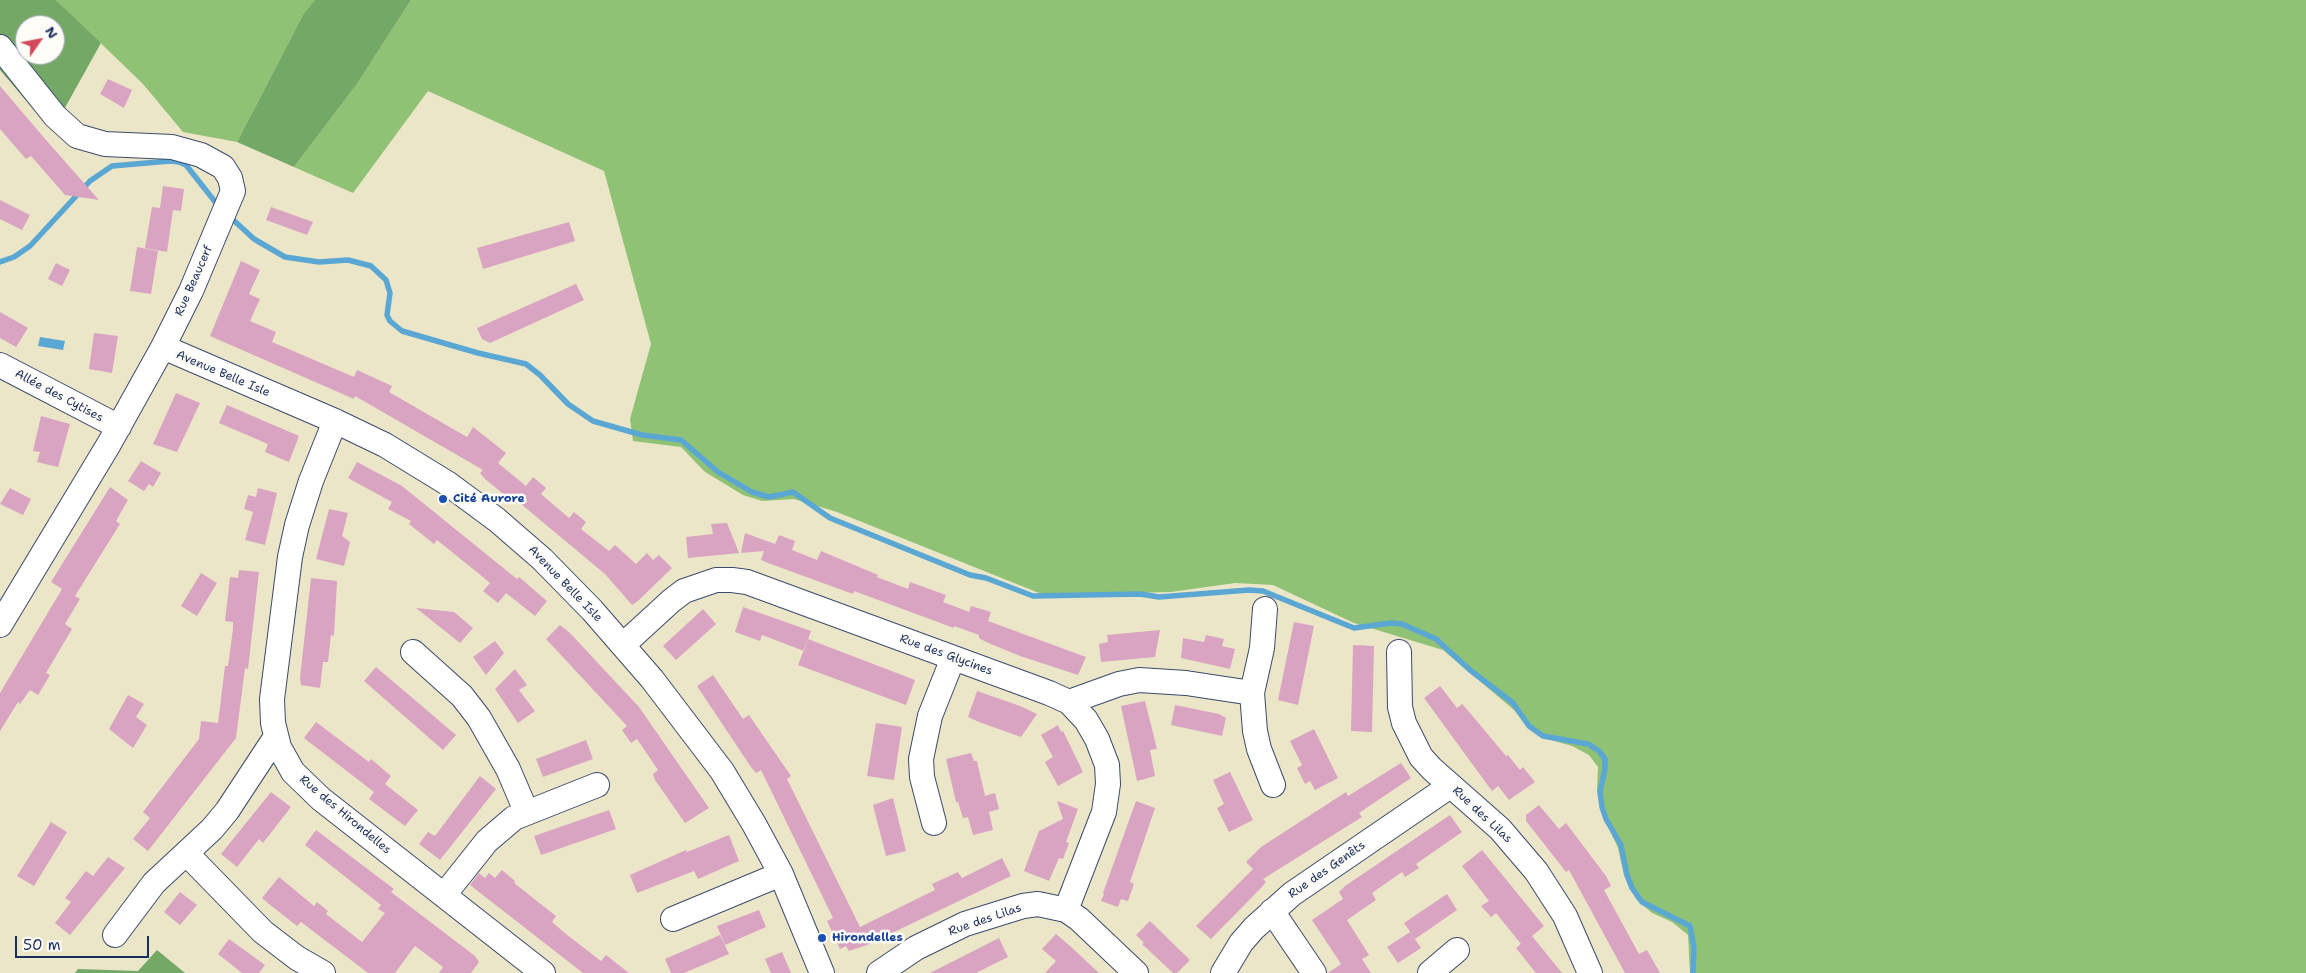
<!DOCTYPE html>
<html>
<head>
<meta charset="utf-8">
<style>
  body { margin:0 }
  #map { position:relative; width:2306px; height:973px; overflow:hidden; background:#ece6c8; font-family:"Shantell Sans",sans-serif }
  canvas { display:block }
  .north { position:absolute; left:15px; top:15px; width:50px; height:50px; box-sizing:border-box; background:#fdfcf7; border:1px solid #a3aaba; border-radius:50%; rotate:57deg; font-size:14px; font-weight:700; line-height:20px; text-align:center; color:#1b2f5e }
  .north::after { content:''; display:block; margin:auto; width:18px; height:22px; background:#d1495b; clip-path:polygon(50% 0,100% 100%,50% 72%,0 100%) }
  .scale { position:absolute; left:15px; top:936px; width:134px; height:22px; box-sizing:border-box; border:2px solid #1b2f5e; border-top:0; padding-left:6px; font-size:15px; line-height:18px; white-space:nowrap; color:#1b2f5e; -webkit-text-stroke:4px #fdfcf7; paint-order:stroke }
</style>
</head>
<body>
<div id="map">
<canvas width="2306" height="973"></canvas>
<div class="north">N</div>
<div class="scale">50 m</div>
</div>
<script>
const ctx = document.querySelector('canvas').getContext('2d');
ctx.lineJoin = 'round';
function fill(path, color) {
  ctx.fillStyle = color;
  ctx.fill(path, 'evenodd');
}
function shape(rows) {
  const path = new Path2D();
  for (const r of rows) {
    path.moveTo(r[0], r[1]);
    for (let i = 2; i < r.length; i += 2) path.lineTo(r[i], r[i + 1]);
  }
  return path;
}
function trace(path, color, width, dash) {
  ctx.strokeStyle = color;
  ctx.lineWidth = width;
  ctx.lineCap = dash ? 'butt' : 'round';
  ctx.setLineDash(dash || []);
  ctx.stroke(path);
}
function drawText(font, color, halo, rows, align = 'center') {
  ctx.font = font + ' "Shantell Sans",sans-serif';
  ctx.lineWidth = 5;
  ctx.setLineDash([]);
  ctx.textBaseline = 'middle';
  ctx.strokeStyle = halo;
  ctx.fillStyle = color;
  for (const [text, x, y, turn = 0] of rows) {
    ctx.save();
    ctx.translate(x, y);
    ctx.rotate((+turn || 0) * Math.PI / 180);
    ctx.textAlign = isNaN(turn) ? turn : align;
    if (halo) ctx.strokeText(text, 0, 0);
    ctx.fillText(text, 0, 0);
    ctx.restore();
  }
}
fill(shape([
  [56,0,315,0,304,13,237,142,183,132,143,84],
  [411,0,2306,0,2306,973,1690,973,1688,935,1672,922,1652,913,1636,899,1624,875,1618,848,1601,811,1597,790,1598,767,1589,755,1572,746,1540,737,1527,726,1514,710,1443,650,1354,623,1273,585,1235,583,1171,592,1044,595,837,512,794,499,762,501,743,495,705,472,681,447,633,441,630,419,651,344,604,171,428,91,353,193,294,167,357,84]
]), '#8fc274');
fill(shape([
  [0,0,56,0,101,43,52,131,0,70],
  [25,25,55,25,55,55,25,55],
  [315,0,411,0,357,84,294,167,237,142,304,13],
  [157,950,185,973,75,973,78,969,138,971]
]), '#73a866');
fill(shape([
  [40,337,65,341,63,350,38,346]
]), '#5ba7d4');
trace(shape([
  [229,216,254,239,285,257,319,262,348,260,371,266,386,280,390,293,387,315,390,321,402,331,478,353,526,364,540,375,568,404,593,421,642,435,681,440,718,472,752,492,769,497,793,492,830,518,970,575,986,578,1033,596,1140,594,1159,597,1249,590,1263,591,1354,628,1391,623,1402,624,1436,639,1470,670,1513,703,1529,726,1543,736,1588,744,1599,751,1605,759,1605,769,1600,792,1602,807,1606,819,1621,845,1627,875,1632,888,1642,902,1690,926,1694,948,1693,973],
  [0,262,14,257,30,246,90,181,112,166,170,161,179,162,186,165,220,208]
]), '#5ba7d4', 5.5);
fill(shape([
  [108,79,132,90,124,108,100,94],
  [0,86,46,140,99,200,65,195,31,156,26,159,0,129],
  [163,186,184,189,181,211,173,210,167,252,145,248,152,207,160,208],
  [0,200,30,215,22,230,0,219],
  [271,207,313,222,307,235,266,220],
  [569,222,575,241,483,269,477,248],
  [137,247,158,251,151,294,130,291],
  [241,261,260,270,249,294,260,299,250,321,276,332,272,342,354,377,357,370,392,386,389,392,467,437,473,427,506,453,498,463,526,486,533,477,546,488,541,494,569,518,574,512,586,522,581,529,609,551,615,545,636,564,647,553,653,560,659,555,672,568,639,600,632,605,605,574,515,499,513,502,485,479,480,473,483,470,355,396,354,399,210,336],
  [56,263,70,270,62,286,48,279],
  [576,284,584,300,490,343,482,339,477,328],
  [0,312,28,328,16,347,0,338],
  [94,333,118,336,112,373,89,369],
  [176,393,200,403,177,452,153,444],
  [227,405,299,436,289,462,265,452,268,444,219,423],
  [41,416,70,424,58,467,37,462,40,452,33,451],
  [141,461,161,473,153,487,149,484,144,491,128,481],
  [357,462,402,486,517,579,519,577,547,601,535,616,506,593,498,603,483,591,490,583,478,573,437,540,434,544,409,524,411,521,388,509,392,502,348,478],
  [110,487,128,500,116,521,120,524,75,596,80,599,65,624,72,629,46,673,50,675,38,695,30,690,20,704,18,702,0,731,0,693,62,589,51,582],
  [10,488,31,499,23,515,0,504],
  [258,488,277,493,265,545,245,540,253,512,244,509,248,495,256,497],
  [329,509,348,513,342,536,350,542,344,566,316,559],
  [727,523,739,553,688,558,686,537,713,534,711,524],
  [745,533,775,544,779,535,795,541,792,550,817,560,821,551,878,575,877,577,908,589,910,582,946,595,943,602,969,612,971,606,991,612,988,621,1086,657,1078,675,1020,656,986,642,979,638,979,635,954,626,954,628,854,591,853,594,768,563,761,560,764,551,741,553],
  [239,570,259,572,248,669,245,668,236,738,148,851,133,839,150,818,143,812,199,739,201,721,218,723,225,666,228,666,233,629,233,622,225,621,230,577,238,578],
  [201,573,217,583,197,616,181,606],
  [311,578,337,581,334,636,331,635,328,662,323,662,320,688,301,685,300,678],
  [743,607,811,631,804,651,762,635,760,641,735,632],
  [416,608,454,612,473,628,460,643],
  [703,609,716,624,676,660,663,646],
  [1294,622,1314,626,1298,705,1278,700],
  [560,625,570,633,639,707,709,808,685,823,655,780,653,774,658,770,637,739,631,743,622,730,627,726,546,639],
  [1160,630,1155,657,1101,662,1099,644,1108,642,1107,635],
  [1206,635,1224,639,1222,646,1235,649,1230,669,1181,658,1183,638,1204,642],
  [808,639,915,680,906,705,798,665],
  [495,641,504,653,486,675,473,657],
  [1353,645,1374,646,1372,732,1351,731],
  [376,667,456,735,443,750,364,681],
  [515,669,527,685,519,690,535,711,518,723,495,689],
  [713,675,743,719,749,715,791,776,787,779,860,927,935,890,932,884,958,872,962,878,1002,858,1011,876,867,945,849,951,846,946,840,949,827,921,833,918,761,770,756,773,751,767,697,686],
  [1440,686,1457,708,1462,704,1465,707,1506,756,1508,755,1520,770,1523,767,1535,782,1509,800,1498,786,1492,791,1424,698],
  [977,691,1020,706,1037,714,1021,737,979,722,968,717],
  [128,695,144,704,136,717,147,725,133,748,109,729],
  [1145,701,1157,749,1150,750,1155,776,1137,781,1121,706],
  [1175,705,1219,714,1226,718,1222,736,1171,725],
  [316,722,369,762,371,759,391,776,385,784,418,810,405,826,369,799,374,792,304,738],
  [876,723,902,727,894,780,867,776],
  [1058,725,1061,732,1063,731,1083,772,1058,786,1045,762,1053,757,1041,735],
  [1314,729,1338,778,1315,790,1310,781,1305,784,1297,768,1302,765,1290,741],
  [586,740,593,759,543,777,536,759],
  [971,753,974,761,977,761,985,796,995,793,999,809,989,812,993,830,973,835,968,817,963,818,958,802,956,802,946,759],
  [1401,763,1411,778,1359,813,1362,817,1263,879,1266,882,1261,888,1211,939,1196,926,1253,869,1246,862,1261,847,1346,792,1348,796],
  [1230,772,1253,820,1229,832,1217,808,1224,804,1213,780],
  [480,776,496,789,440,860,419,844,428,832,435,836],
  [271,792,291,807,263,843,259,839,237,867,221,854],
  [893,798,906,851,886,856,873,805],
  [1057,801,1078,809,1066,842,1069,843,1063,859,1059,858,1049,881,1024,871,1039,831,1063,819],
  [1136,801,1155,808,1130,882,1134,884,1128,901,1121,899,1118,907,1101,901,1104,894,1103,893],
  [1539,805,1559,829,1566,823,1606,876,1611,886,1604,890,1622,923,1639,954,1647,950,1660,973,1625,973,1569,870,1566,872,1526,821,1526,815],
  [609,810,616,829,541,855,534,836],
  [1450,815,1462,832,1416,864,1419,868,1405,877,1402,872,1372,893,1376,900,1347,920,1369,955,1362,959,1371,973,1328,973,1341,964,1312,920,1343,899,1339,892,1345,886],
  [51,822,67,832,34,886,17,876],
  [316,830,394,889,391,892,475,956,479,962,471,973,439,973,443,967,415,946,395,973,368,973,301,922,297,926,269,904,262,898,279,877,314,906,317,902,328,911,326,914,362,942,385,913,378,909,381,905,305,845],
  [729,835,739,861,698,879,694,871,637,893,630,875,686,850,687,852],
  [1482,850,1544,926,1532,936,1562,973,1536,973,1516,948,1521,944,1496,913,1491,917,1481,906,1489,901,1462,866],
  [108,857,125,868,70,935,55,923,71,902,65,898,86,871,93,876],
  [502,870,515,881,514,883,556,916,552,922,566,934,601,961,606,955,629,973,583,973,470,885,479,873,485,878,489,873,495,878],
  [180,892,197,905,180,925,164,912],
  [1447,894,1457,910,1415,939,1404,923],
  [759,910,766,927,725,945,717,926],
  [1150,921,1190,960,1177,973,1173,973,1142,944,1144,943,1136,935],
  [1410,932,1421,948,1398,963,1387,947],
  [1056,934,1070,946,1099,973,1045,973,1056,961,1042,949],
  [720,935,729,954,684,973,671,973,665,959],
  [999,938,1008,957,976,973,930,973],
  [229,939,265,965,259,973,242,973,218,954],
  [782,952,791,973,771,973,765,959]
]), '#d9a4c1');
const minor = shape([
  [0,47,55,116,77,136,105,144,172,147,201,155,223,167,230,178,233,191,191,291,163,347,109,444,0,625],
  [163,347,335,421,385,445,447,483,497,520,542,559,592,610,652,679,722,771,754,824,781,874,822,973],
  [0,365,119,427],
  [335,421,311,481,297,525,290,557,272,699,273,723,279,747,293,772,321,799,543,973],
  [623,645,671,601,684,591,716,580,732,580,747,582,1049,693,1069,702,1086,720,1097,739,1107,765,1108,784,1104,812,1066,910],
  [413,652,462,696,479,718,508,769,526,811],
  [1399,652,1400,707,1404,723,1421,757,1432,769,1500,829,1536,871,1565,916,1590,973],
  [1252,693,1255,731,1259,749,1273,785],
  [1069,702,1119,684,1139,680,1186,683,1252,693,1262,648,1265,609],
  [934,823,922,777,921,759,930,716,953,658],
  [186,853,263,932,297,958,323,973],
  [444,895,487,841,514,818,597,785],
  [1272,911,1314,973],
  [673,919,781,874],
  [115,935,154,883,212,829,227,811,275,738],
  [879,973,916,948,965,924,1023,906,1038,904,1066,910,1079,919,1136,973],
  [1223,973,1241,943,1254,928,1292,894,1450,786],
  [1430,973,1457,950]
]);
trace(minor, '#3a4a6e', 26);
trace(minor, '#fff', 24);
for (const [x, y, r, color] of [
  [443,499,5,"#1a4fb4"],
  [822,938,5,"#1a4fb4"]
]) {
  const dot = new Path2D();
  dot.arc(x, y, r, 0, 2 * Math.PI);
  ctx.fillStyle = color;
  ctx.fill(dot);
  trace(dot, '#fdfcf7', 2);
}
drawText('12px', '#1b2f5e', '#fdfcf7', [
  ["Rue Beaucerf",194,281,-66],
  ["Avenue Belle Isle",223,374,23],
  ["Allée des Cytises",59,396,28],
  ["Avenue Belle Isle",565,584,46],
  ["Rue des Glycines",946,655,20],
  ["Rue des Hirondelles",345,815,40],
  ["Rue des Lilas",1482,815,43],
  ["Rue des Genêts",1327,870,-35],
  ["Rue des Lilas",985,920,-19]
]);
drawText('bold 12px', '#164399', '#fdfcf7', [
  ["Cité Aurore",453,499],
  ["Hirondelles",832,938]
], 'left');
</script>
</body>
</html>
